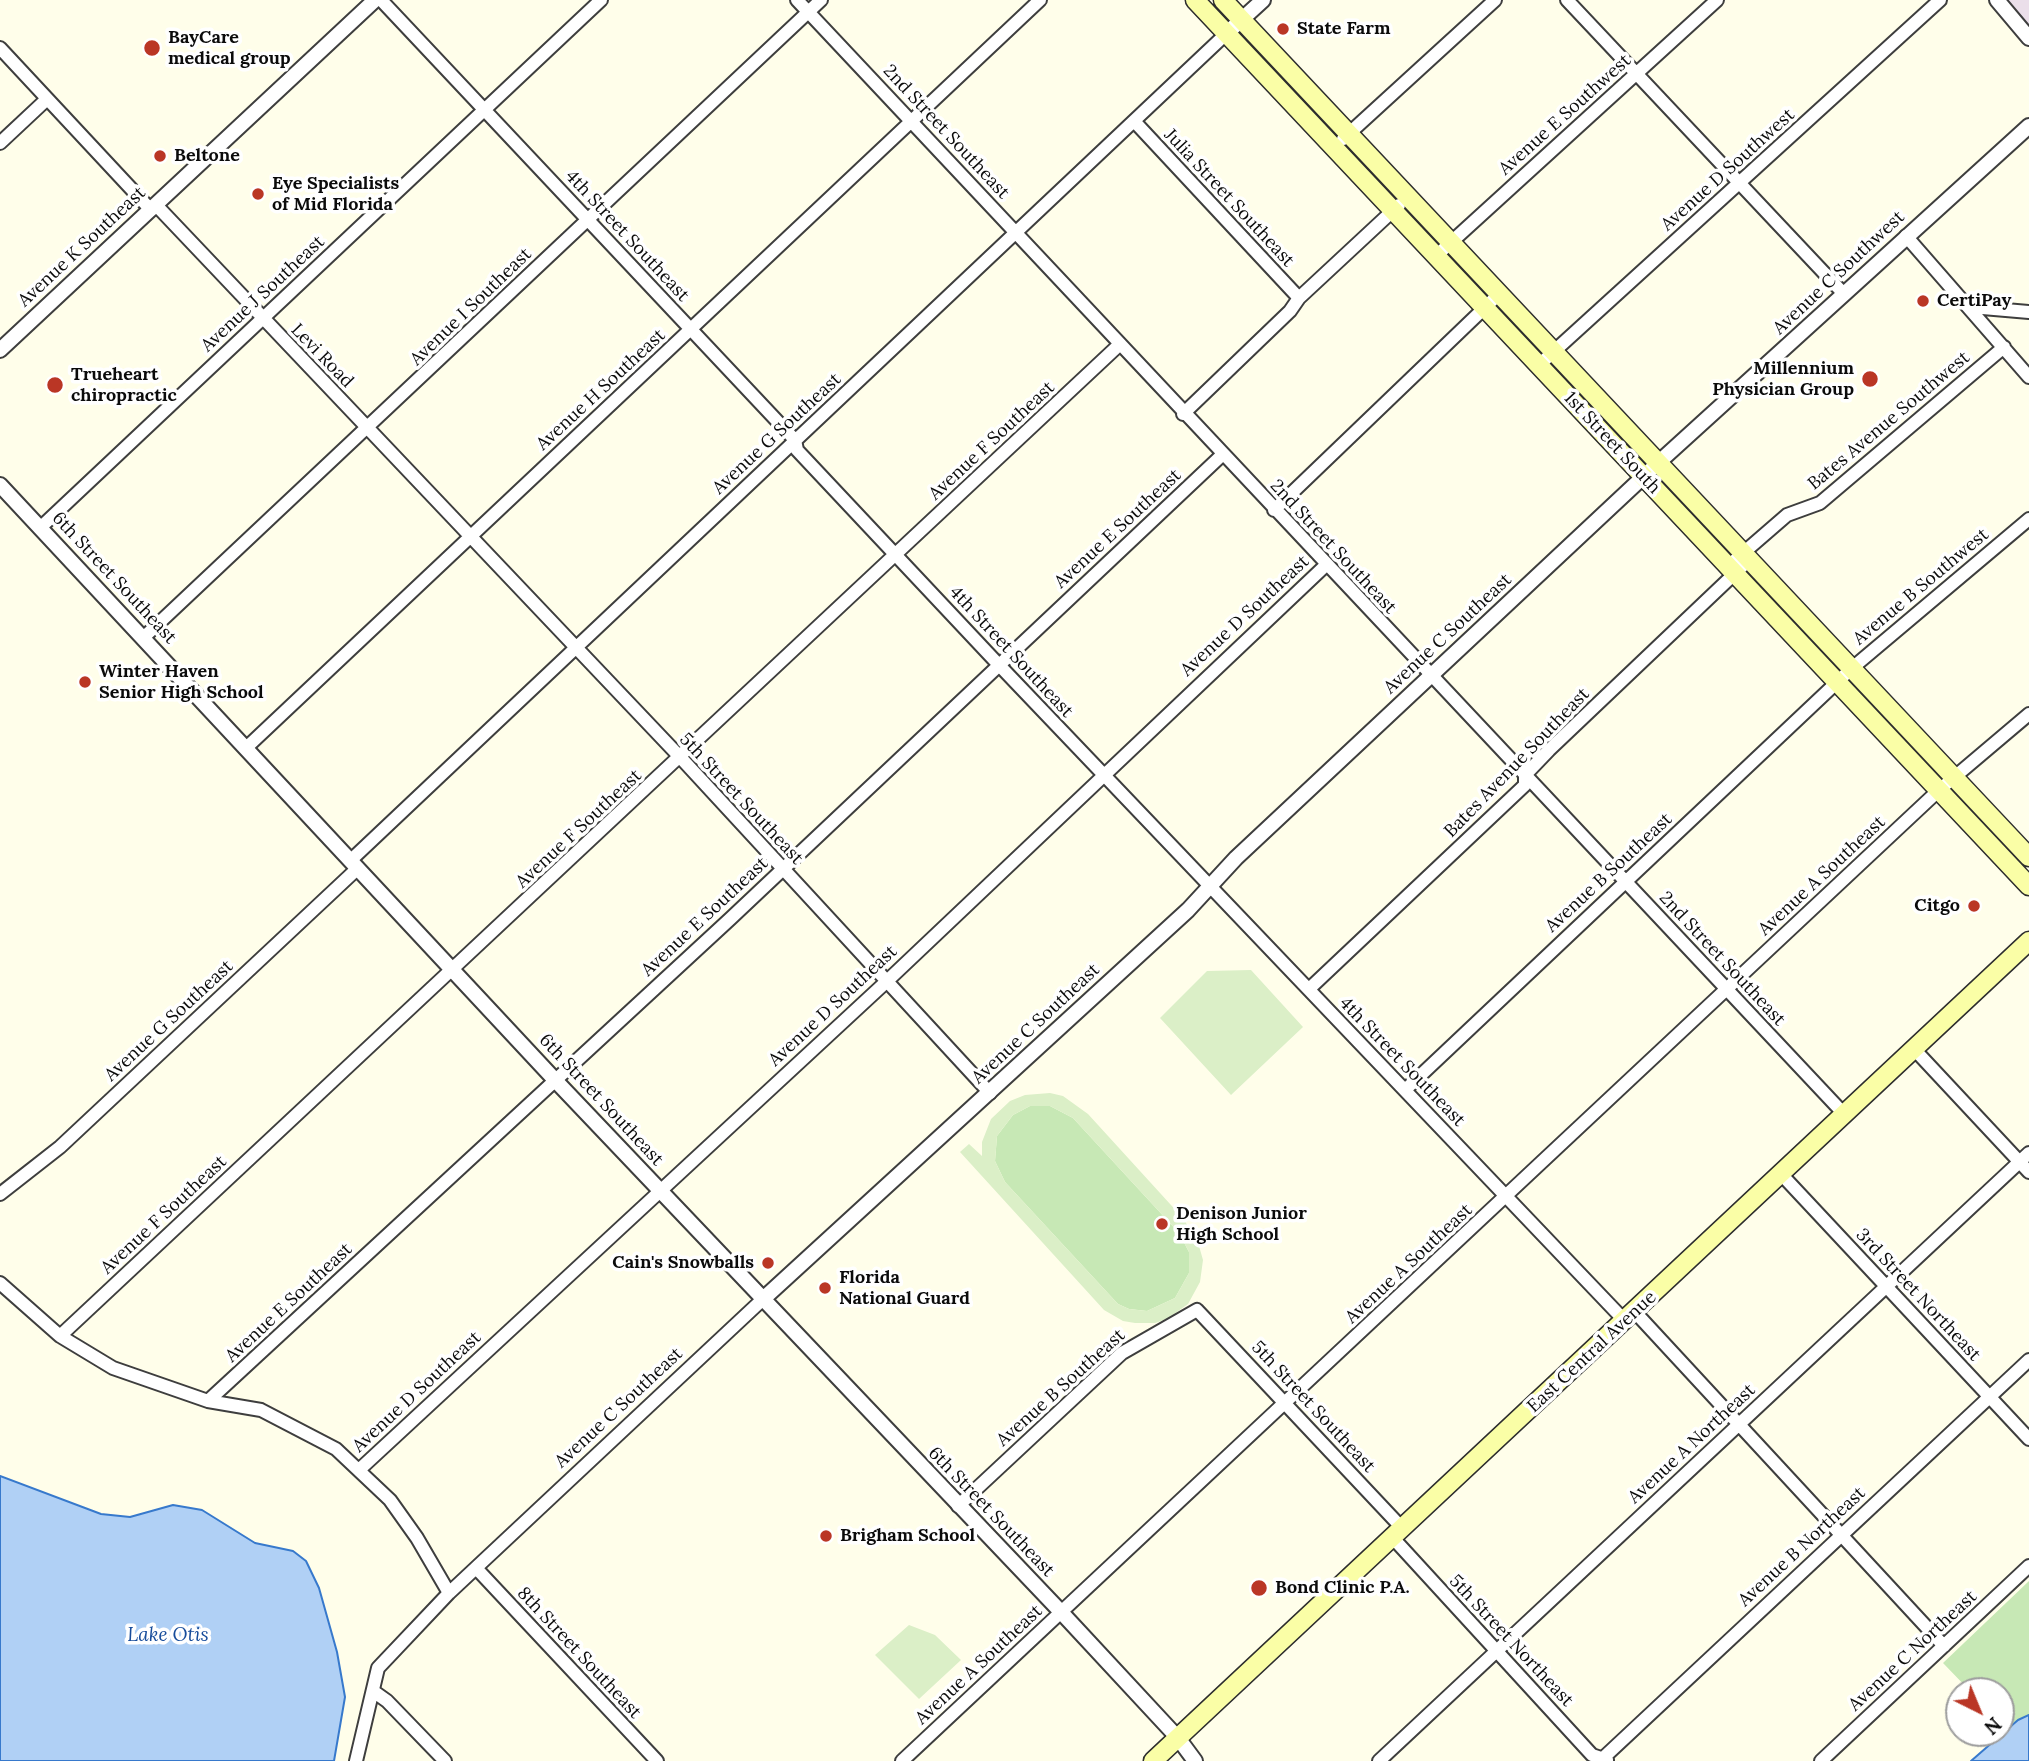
<!DOCTYPE html>
<html>
<head>
<meta charset="utf-8">
<style>
  body { margin:0 }
  #map { position:relative; width:2029px; height:1761px; overflow:hidden; background:#fffeea; font-family:Lora,serif }
  canvas { display:block }
  .north { position:absolute; left:1945px; top:1677px; width:70px; height:70px; box-sizing:border-box; background:#fff; border:2px solid #9d9d9d; border-radius:50%; rotate:137deg; font-size:19px; font-weight:700; line-height:28px; text-align:center; color:#0b0b0b }
  .north::after { content:''; display:block; margin:auto; width:24px; height:32px; background:#ba3625; clip-path:polygon(50% 0,100% 100%,50% 72%,0 100%) }
</style>
</head>
<body>
<div id="map">
<canvas width="2029" height="1761"></canvas>
<div class="north">N</div>
</div>
<script>
const ctx = document.querySelector('canvas').getContext('2d');
ctx.lineJoin = 'round';
function fill(path, color) {
  ctx.fillStyle = color;
  ctx.fill(path, 'evenodd');
}
function shape(rows) {
  const path = new Path2D();
  for (const r of rows) {
    path.moveTo(r[0], r[1]);
    for (let i = 2; i < r.length; i += 2) path.lineTo(r[i], r[i + 1]);
  }
  return path;
}
function trace(path, color, width, dash) {
  ctx.strokeStyle = color;
  ctx.lineWidth = width;
  ctx.lineCap = dash ? 'butt' : 'round';
  ctx.setLineDash(dash || []);
  ctx.stroke(path);
}
function drawText(font, color, halo, rows, align = 'center') {
  ctx.font = font + ' Lora,serif';
  ctx.lineWidth = 7;
  ctx.setLineDash([]);
  ctx.textBaseline = 'middle';
  ctx.strokeStyle = halo;
  ctx.fillStyle = color;
  for (const [text, x, y, turn = 0] of rows) {
    ctx.save();
    ctx.translate(x, y);
    ctx.rotate((+turn || 0) * Math.PI / 180);
    ctx.textAlign = isNaN(turn) ? turn : align;
    if (halo) ctx.strokeText(text, 0, 0);
    ctx.fillText(text, 0, 0);
    ctx.restore();
  }
}
fill(shape([
  [2004,0,2029,0,2029,30]
]), '#ebdfea');
fill(shape([
  [1030,1106,1050,1106,1073,1118,1179,1233,1189,1252,1189,1273,1175,1298,1147,1311,1129,1309,1118,1304,1005,1182,995,1161,997,1136,1013,1115],
  [2029,1581,2029,1715,2006,1730,2001,1725,2001,1691,1970,1691,1943,1663]
]), '#c7e8b5');
fill(shape([
  [1251,970,1303,1027,1231,1095,1160,1018,1207,971],
  [1050,1093,1063,1096,1088,1114,1181,1216,1197,1239,1203,1260,1200,1282,1188,1304,1167,1319,1155,1323,1135,1323,1123,1321,1104,1310,960,1152,969,1144,982,1156,982,1142,991,1119,1010,1101,1025,1095],
  [1030,1106,1050,1106,1073,1118,1179,1233,1189,1252,1189,1273,1175,1298,1147,1311,1129,1309,1118,1304,1005,1182,995,1161,997,1136,1013,1115],
  [909,1625,935,1635,961,1660,919,1699,875,1655]
]), '#dbefc7');
const water = shape([
  [0,1476,101,1514,130,1517,173,1505,202,1510,255,1543,293,1551,306,1561,319,1588,337,1652,345,1697,334,1761,0,1761,0,1476],
  [2029,1715,2029,1761,1971,1761,2018,1720,2029,1715]
]);
fill(water, '#b0d0f5');
trace(water, '#3779cc', 2);
const minor = shape([
  [381,0,795,440,797,450,999,665,1625,1321],
  [797,0,1845,1115],
  [1567,0,1844,294],
  [0,48,151,210],
  [1134,121,1299,298],
  [1343,139,1495,0],
  [0,143,47,99],
  [156,205,681,758,990,1093],
  [1906,236,2029,377],
  [1436,256,1717,0],
  [1971,307,2029,312],
  [1539,365,1940,0],
  [1183,414,1290,311,1299,298,1399,205],
  [1274,510,1499,294],
  [40,528,601,0],
  [1727,567,1787,515,1820,503,2004,347],
  [143,638,821,0],
  [246,748,1040,0],
  [351,860,1227,33],
  [1309,989,1525,785,1525,775,1549,750,1749,560],
  [1915,1050,2029,1172],
  [1405,1090,1851,669,2029,519],
  [1782,1175,2029,1439],
  [0,1194,60,1147,358,868],
  [0,1283,60,1336,113,1368,208,1401,261,1410,336,1449,390,1500,417,1538,449,1593],
  [1635,1312,1944,1646],
  [60,1336,1119,345],
  [208,1401,730,919,1222,455],
  [360,1469,886,982,1326,565],
  [958,1506,1122,1353,1197,1310,1403,1529],
  [1393,1538,1592,1755,1607,1760],
  [476,1568,657,1761],
  [373,1691,387,1701,445,1761],
  [356,1761,378,1668,396,1649,449,1593,762,1300],
  [902,1761,1938,791,2029,714],
  [1379,1761,2029,1153],
  [1600,1761,2029,1360],
  [1821,1761,2029,1566]
]);
const tertiary = shape([
  [1997,0,2029,38],
  [1227,33,1263,0],
  [0,350,375,0],
  [0,485,555,1080,1061,1612,1178,1738,1195,1761],
  [762,1300,1188,910,1236,858,1658,463,2029,126]
]);
const secondary = shape([
  [1195,0,2029,886],
  [1223,0,2029,857],
  [1153,1761,2029,941]
]);
trace(minor, '#3e3e3e', 16);
trace(tertiary, '#3e3e3e', 18);
trace(secondary, '#2d2d2d', 21);
trace(minor, '#fff', 12);
trace(tertiary, '#fff', 14);
trace(secondary, '#fafea6', 18);
for (const [x, y, r, color] of [
  [1283,29,7,"#ba3625"],
  [152,48,9,"#ba3625"],
  [160,156,7,"#ba3625"],
  [258,194,7,"#ba3625"],
  [1923,301,7,"#ba3625"],
  [1870,379,9,"#ba3625"],
  [55,385,9,"#ba3625"],
  [85,682,7,"#ba3625"],
  [1974,906,7,"#ba3625"],
  [1162,1224,7,"#ba3625"],
  [768,1263,7,"#ba3625"],
  [825,1288,7,"#ba3625"],
  [826,1536,7,"#ba3625"],
  [1259,1588,9,"#ba3625"]
]) {
  const dot = new Path2D();
  dot.arc(x, y, r, 0, 2 * Math.PI);
  ctx.fillStyle = color;
  ctx.fill(dot);
  trace(dot, '#fff', 2.5);
}
drawText('bold 18px', '#0b0b0b', '#fff', [
  ["State Farm",1297,29],
  ["BayCare",168,38],
  ["medical group",168,59],
  ["Beltone",174,156],
  ["Eye Specialists",272,184],
  ["of Mid Florida",272,205],
  ["CertiPay",1937,301],
  ["Millennium",1854,369,"right"],
  ["Physician Group",1854,390,"right"],
  ["Trueheart",71,375],
  ["chiropractic",71,396],
  ["Winter Haven",99,672],
  ["Senior High School",99,693],
  ["Citgo",1960,906,"right"],
  ["Denison Junior",1176,1214],
  ["High School",1176,1235],
  ["Cain's Snowballs",754,1263,"right"],
  ["Florida",839,1278],
  ["National Guard",839,1299],
  ["Brigham School",840,1536],
  ["Bond Clinic P.A.",1275,1588]
], 'left');
drawText('18px', '#0b0b0b', '#fff', [
  ["Avenue E Southwest",1565,115,-42],
  ["2nd Street Southeast",946,132,47],
  ["Avenue D Southwest",1728,170,-42],
  ["Julia Street Southeast",1229,198,47],
  ["4th Street Southeast",627,236,47],
  ["Avenue K Southeast",82,247,-43],
  ["Avenue C Southwest",1839,273,-43],
  ["Avenue J Southeast",263,294,-43],
  ["Avenue I Southeast",471,307,-44],
  ["Levi Road",322,356,46],
  ["Avenue H Southeast",601,390,-43],
  ["Bates Avenue Southwest",1889,421,-40],
  ["Avenue G Southeast",777,434,-43],
  ["Avenue F Southeast",992,441,-43],
  ["1st Street South",1612,443,47],
  ["Avenue E Southeast",1118,529,-43],
  ["2nd Street Southeast",1333,547,47],
  ["6th Street Southeast",114,578,47],
  ["Avenue B Southwest",1921,587,-40],
  ["Avenue D Southeast",1245,616,-43],
  ["Avenue C Southeast",1448,634,-43],
  ["4th Street Southeast",1011,652,47],
  ["Bates Avenue Southeast",1517,763,-46],
  ["5th Street Southeast",741,799,47],
  ["Avenue F Southeast",579,829,-43],
  ["Avenue B Southeast",1609,873,-43],
  ["Avenue A Southeast",1822,876,-43],
  ["Avenue E Southeast",705,917,-43],
  ["2nd Street Southeast",1722,959,47],
  ["Avenue D Southeast",833,1006,-43],
  ["Avenue G Southeast",169,1021,-43],
  ["Avenue C Southeast",1036,1024,-43],
  ["4th Street Southeast",1402,1062,46],
  ["6th Street Southeast",601,1100,47],
  ["Avenue F Southeast",164,1215,-43],
  ["Avenue A Southeast",1409,1264,-43],
  ["3rd Street Northeast",1918,1295,47],
  ["Avenue E Southeast",289,1303,-43],
  ["East Central Avenue",1592,1352,-43],
  ["Avenue B Southeast",1061,1388,-42],
  ["Avenue D Southeast",417,1392,-43],
  ["5th Street Southeast",1313,1407,47],
  ["Avenue C Southeast",619,1408,-43],
  ["Avenue A Northeast",1692,1444,-43],
  ["6th Street Southeast",991,1512,46],
  ["Avenue B Northeast",1802,1547,-43],
  ["5th Street Northeast",1511,1641,47],
  ["Avenue C Northeast",1913,1651,-43],
  ["8th Street Southeast",579,1653,47],
  ["Avenue A Southeast",979,1665,-43]
]);
drawText('italic 19px', '#174c9b', '#fff', [
  ["Lake Otis",168,1636]
]);
</script>
</body>
</html>
